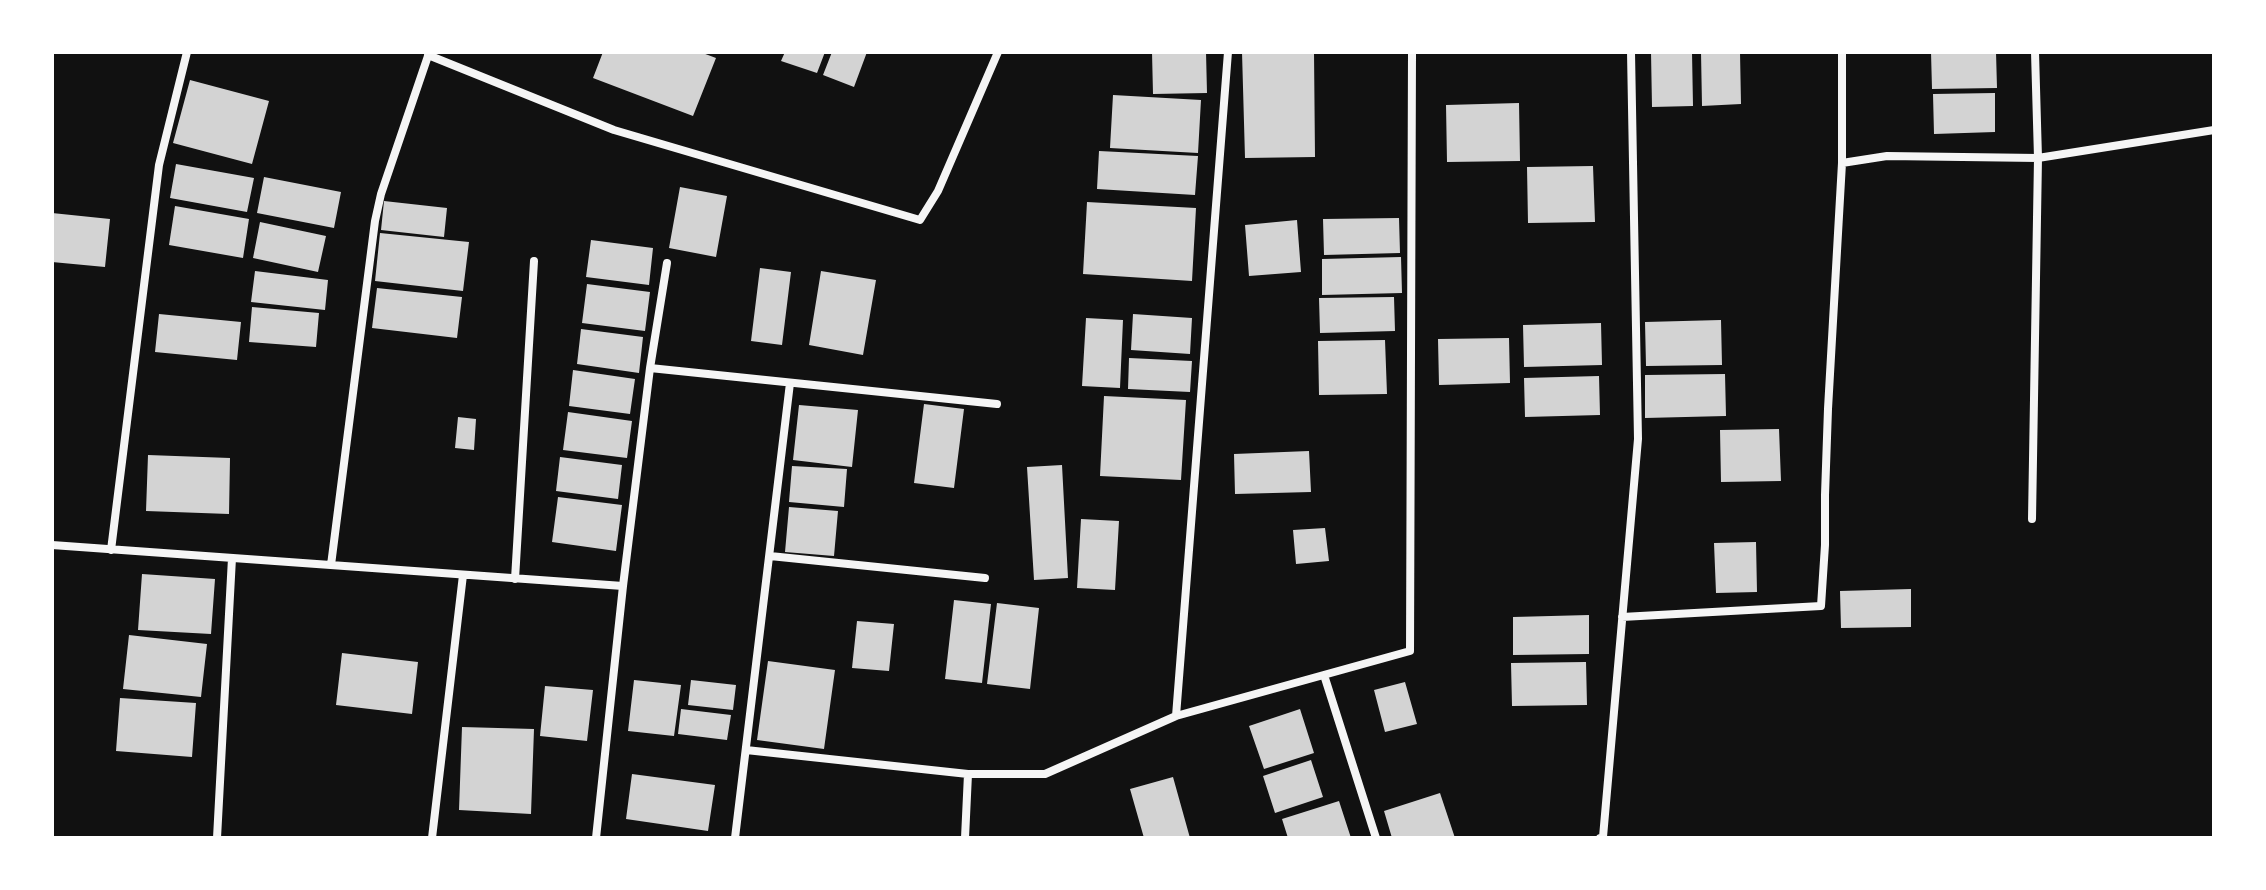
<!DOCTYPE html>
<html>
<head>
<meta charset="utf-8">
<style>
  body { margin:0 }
  #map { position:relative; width:2266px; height:890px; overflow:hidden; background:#111; font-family:Montserrat,sans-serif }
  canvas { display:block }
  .frame { position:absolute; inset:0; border:54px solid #fff; pointer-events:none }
</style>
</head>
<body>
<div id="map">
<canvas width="2266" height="890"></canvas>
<div class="frame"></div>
</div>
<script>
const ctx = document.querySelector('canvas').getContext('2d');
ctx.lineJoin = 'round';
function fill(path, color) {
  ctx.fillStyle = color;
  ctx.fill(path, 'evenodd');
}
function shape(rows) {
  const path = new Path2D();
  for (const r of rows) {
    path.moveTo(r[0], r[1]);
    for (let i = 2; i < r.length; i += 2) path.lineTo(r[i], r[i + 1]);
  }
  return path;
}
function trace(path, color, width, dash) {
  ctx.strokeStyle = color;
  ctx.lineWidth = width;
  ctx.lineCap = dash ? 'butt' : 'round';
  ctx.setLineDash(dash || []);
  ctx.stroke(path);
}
fill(shape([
  [603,52,700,52,716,58,693,116,593,78],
  [785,52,825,52,817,73,781,61],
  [832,52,867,52,854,87,823,75],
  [1152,52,1206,52,1207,93,1153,94],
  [1242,52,1314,52,1315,157,1245,158],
  [1651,52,1692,52,1693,106,1652,107],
  [1701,52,1740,52,1741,104,1702,106],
  [1931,52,1996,52,1997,88,1932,89],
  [190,80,269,101,252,164,173,143],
  [1995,93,1995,132,1934,134,1933,94],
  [1113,95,1201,100,1198,153,1110,148],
  [1519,103,1520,161,1447,162,1446,105],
  [1099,151,1198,156,1195,195,1097,189],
  [176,164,254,178,247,212,170,198],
  [1593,166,1595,222,1528,223,1527,167],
  [264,177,341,192,334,228,257,213],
  [680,187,727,196,716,257,669,248],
  [384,201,447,208,444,237,381,230],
  [1087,202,1196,208,1192,281,1083,274],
  [175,206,249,219,243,258,169,245],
  [52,213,110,219,105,267,52,262],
  [1399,218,1400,253,1324,255,1323,219],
  [1297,220,1301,272,1249,276,1245,225],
  [260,222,326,236,318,272,253,258],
  [380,233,469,242,463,291,375,281],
  [591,240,653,248,649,285,586,277],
  [1401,257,1402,293,1322,295,1322,259],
  [760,268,791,272,782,345,751,341],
  [255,271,328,280,325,310,251,302],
  [821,271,876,280,863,355,809,345],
  [587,284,650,292,645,331,582,323],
  [377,288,462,297,457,338,372,328],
  [1394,297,1395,331,1320,333,1319,298],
  [252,307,319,313,316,347,249,342],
  [159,314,241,322,237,360,155,352],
  [1133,314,1192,318,1190,354,1131,350],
  [1086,318,1123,320,1120,388,1082,386],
  [1721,320,1722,365,1646,366,1645,322],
  [1601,323,1602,365,1524,367,1523,325],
  [581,329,643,337,639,373,577,364],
  [1509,338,1510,383,1439,385,1438,339],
  [1385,340,1387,394,1319,395,1318,341],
  [1129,358,1192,361,1190,392,1128,389],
  [573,370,635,379,630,414,569,406],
  [1725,374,1726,416,1645,418,1645,375],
  [1599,376,1600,415,1525,417,1524,378],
  [1104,396,1186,400,1181,480,1100,476],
  [924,404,964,409,954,488,914,483],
  [799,405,858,410,852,467,793,460],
  [568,412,632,421,627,458,563,450],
  [458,417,476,419,474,450,455,448],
  [1779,429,1781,481,1721,482,1720,430],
  [1309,451,1311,492,1235,494,1234,454],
  [148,455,230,458,229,514,146,511],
  [560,457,622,465,618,499,556,491],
  [1062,465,1068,578,1034,580,1027,467],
  [792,466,847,469,844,507,789,502],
  [558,497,622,505,616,551,552,542],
  [789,507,838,511,834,556,785,552],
  [1081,519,1119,521,1115,590,1077,588],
  [1325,528,1329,561,1296,564,1293,530],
  [1756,542,1757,592,1716,593,1714,543],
  [142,574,215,579,211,634,138,630],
  [1911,589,1911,627,1841,628,1840,591],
  [954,600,991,604,982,683,945,679],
  [997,603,1039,608,1030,689,987,684],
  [1589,615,1589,654,1513,655,1513,617],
  [857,621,894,624,889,671,852,668],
  [129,635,207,644,201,697,123,689],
  [342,653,418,662,412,714,336,705],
  [768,661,835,670,824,749,757,740],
  [1586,662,1587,705,1512,706,1511,663],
  [634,680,681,685,674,736,628,731],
  [691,680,736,685,733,710,688,705],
  [1405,682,1417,724,1385,732,1374,690],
  [545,686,593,690,587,741,540,736],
  [120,698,196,703,192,757,116,751],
  [681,709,731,715,727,740,678,734],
  [1300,709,1314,753,1264,769,1249,726],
  [462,727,534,729,531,814,459,810],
  [1311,760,1323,797,1275,813,1263,776],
  [632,774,715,785,708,831,626,819],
  [1173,777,1190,838,1144,838,1130,789],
  [1440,793,1455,838,1392,838,1384,811],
  [1339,801,1351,838,1288,838,1282,819]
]), '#d3d3d3');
trace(shape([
  [1842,52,1842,163],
  [428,55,614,130,920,220,938,191,998,52],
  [650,368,997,404],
  [2032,519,2038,158,2035,52],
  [52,545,623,586],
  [111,550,159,165,187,52],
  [770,556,985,578],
  [331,565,375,221,381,194,429,53],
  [515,579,534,261],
  [1622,617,1821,606,1825,545,1825,495,1828,409,1842,163,1887,156,2038,158,2214,130],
  [1324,675,1376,838],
  [1176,716,1228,52],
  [746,750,968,774,1045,774,1176,716,1410,651,1412,52],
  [217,838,232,558],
  [432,838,463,575],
  [596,838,623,586,650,368,667,263],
  [735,838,790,383],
  [965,838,968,774],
  [1600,838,1603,837,1638,439,1631,52]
]), '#f5f5f5', 8);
</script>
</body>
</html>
